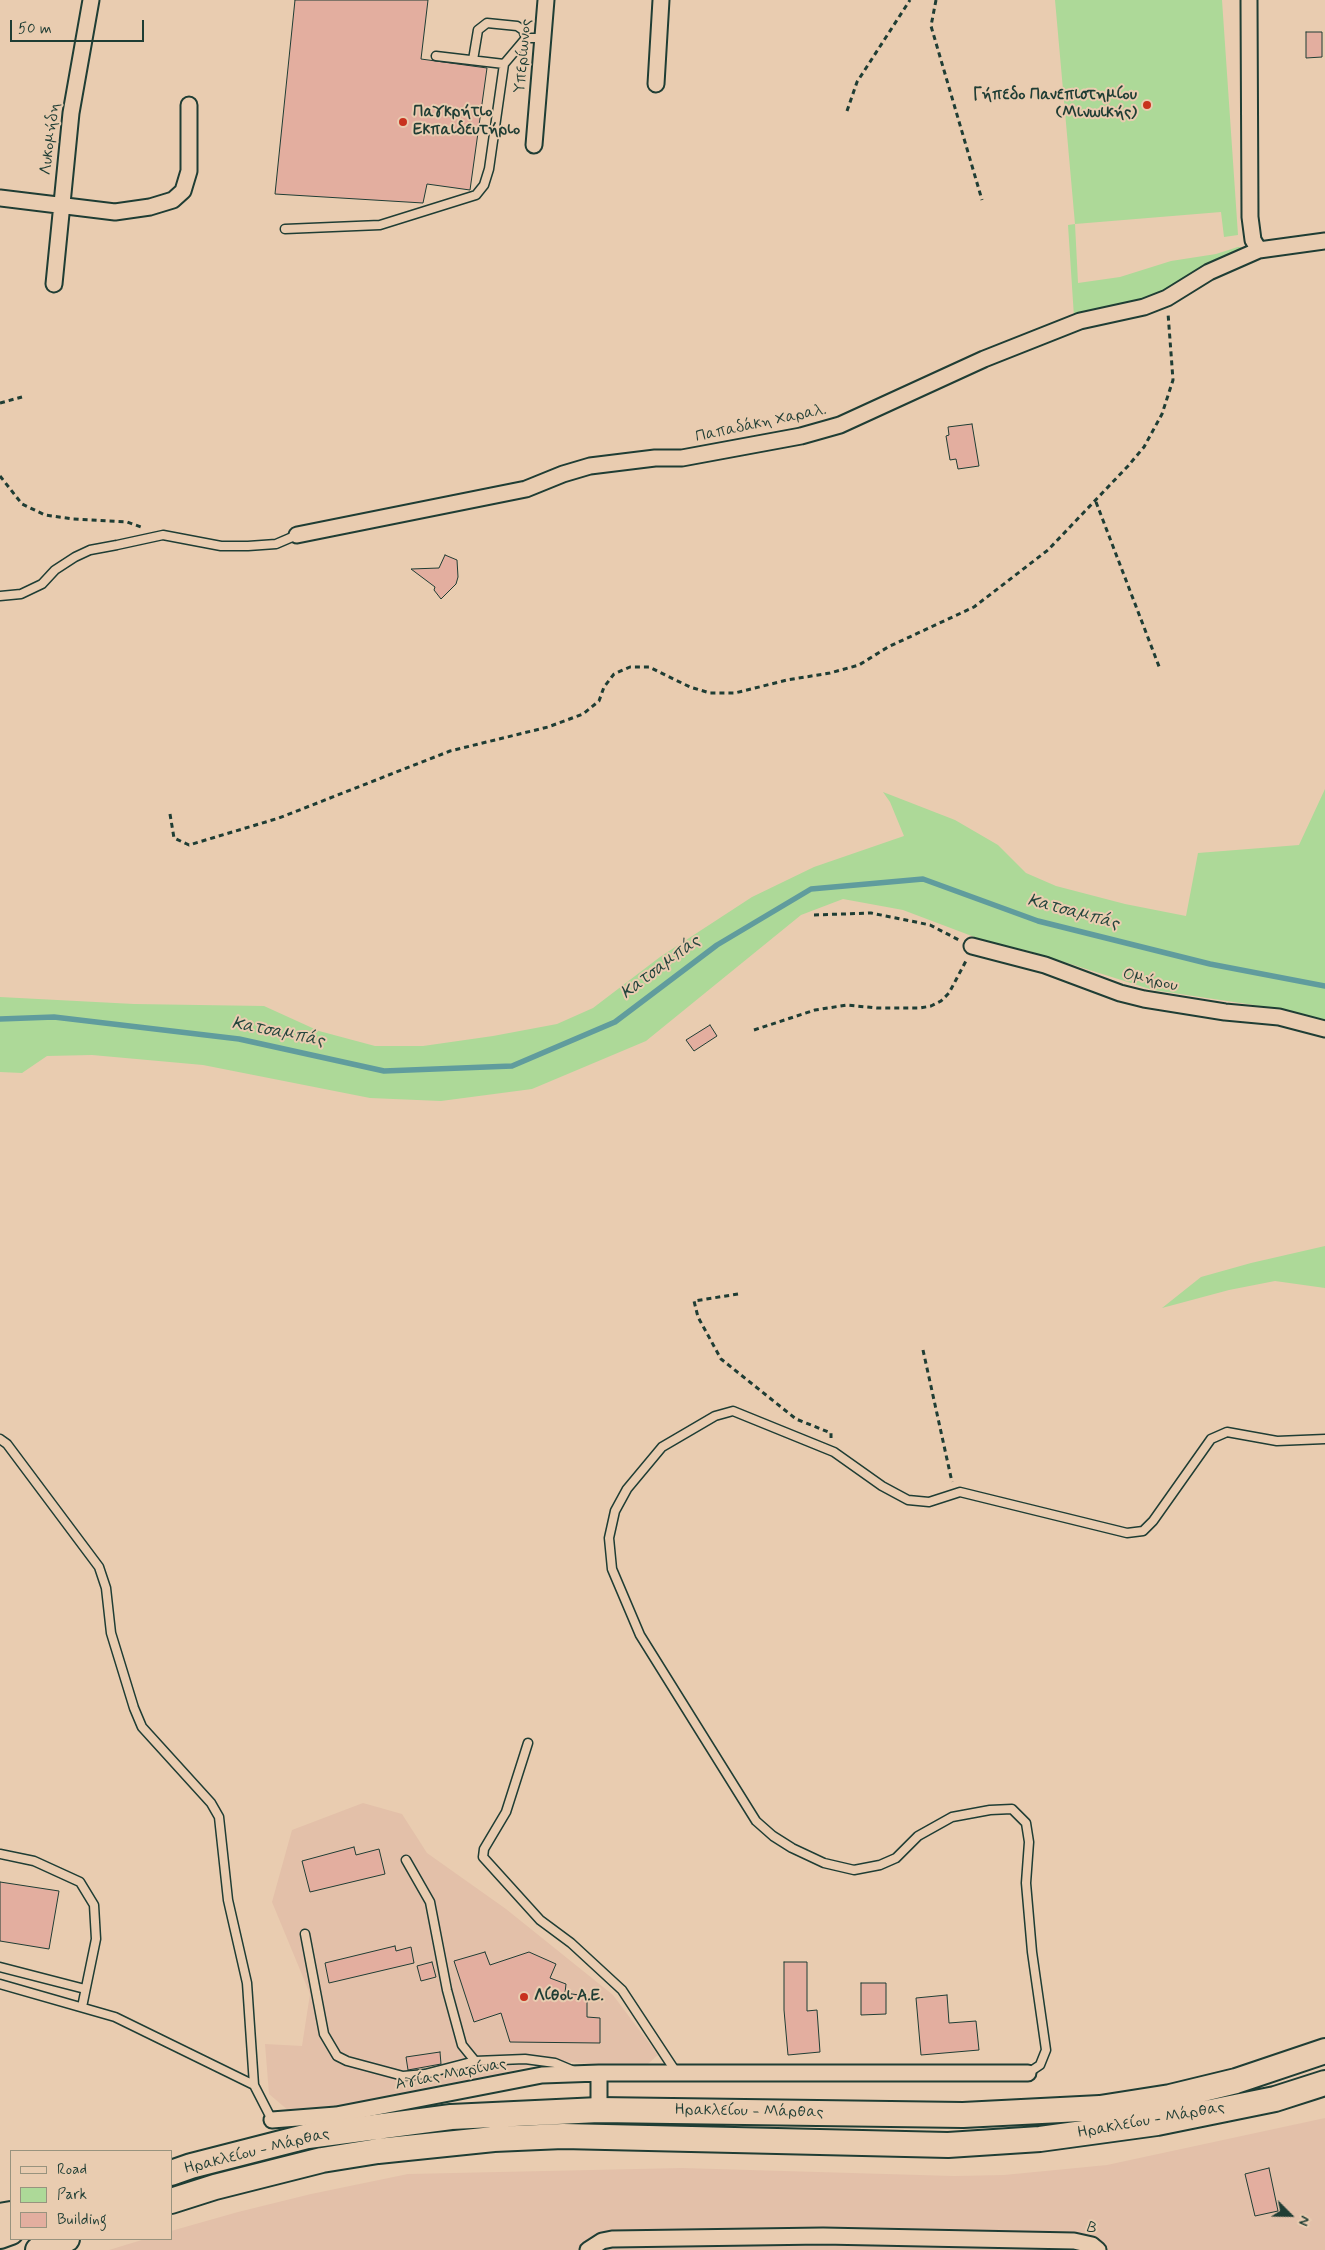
<!DOCTYPE html>
<html>
<head>
<meta charset="utf-8">
<style>
  body { margin:0 }
  #map { position:relative; width:1325px; height:2250px; overflow:hidden; background:#e9ccb0; font-family:Mynerve,sans-serif }
  canvas { display:block }
  .legend { position:absolute; left:10px; top:2150px; width:162px; height:90px; box-sizing:border-box; background:#e9ccb0; border:1px solid #98937e; margin:0; padding:6px 9px; list-style:none; font-size:15px; color:#1f3d34 }
  .legend li { display:flex; align-items:center; gap:10px; height:25px }
  .legend b { width:25px; border:1px solid #98937e }
  .north { position:absolute; left:1265px; top:2190px; width:50px; height:50px; -webkit-text-stroke:4px #e9ccb0; paint-order:stroke; rotate:113deg; font-size:14px; font-weight:700; line-height:20px; text-align:center; color:#1f3d34 }
  .north::after { content:''; display:block; margin:auto; width:18px; height:22px; background:#1f3d34; clip-path:polygon(50% 0,100% 100%,50% 72%,0 100%) }
  .scale { position:absolute; left:10px; top:20px; width:134px; height:22px; box-sizing:border-box; border:2px solid #1f3d34; border-top:0; padding-left:6px; font-size:15px; line-height:18px; white-space:nowrap; color:#1f3d34; -webkit-text-stroke:4px #e9ccb0; paint-order:stroke }
</style>
</head>
<body>
<div id="map">
<canvas width="1325" height="2250"></canvas>
<ul class="legend">
<li><b style="height:6px;background:#e9ccb0"></b>Road</li>
<li><b style="height:14px;background:#add998"></b>Park</li>
<li><b style="height:14px;background:#e3ae9f"></b>Building</li>
</ul>
<div class="north">N</div>
<div class="scale">50 m</div>
</div>
<script>
const ctx = document.querySelector('canvas').getContext('2d');
ctx.lineJoin = 'round';
function fill(path, color) {
  ctx.fillStyle = color;
  ctx.fill(path, 'evenodd');
}
function shape(rows) {
  const path = new Path2D();
  for (const r of rows) {
    path.moveTo(r[0], r[1]);
    for (let i = 2; i < r.length; i += 2) path.lineTo(r[i], r[i + 1]);
  }
  return path;
}
function trace(path, color, width, dash) {
  ctx.strokeStyle = color;
  ctx.lineWidth = width;
  ctx.lineCap = dash ? 'butt' : 'round';
  ctx.setLineDash(dash || []);
  ctx.stroke(path);
}
function drawText(font, color, halo, rows, align = 'center') {
  ctx.font = font + ' Mynerve,sans-serif';
  ctx.lineWidth = 4;
  ctx.setLineDash([]);
  ctx.textBaseline = 'middle';
  ctx.strokeStyle = halo;
  ctx.fillStyle = color;
  for (const [text, x, y, turn = 0] of rows) {
    ctx.save();
    ctx.translate(x, y);
    ctx.rotate((+turn || 0) * Math.PI / 180);
    ctx.textAlign = isNaN(turn) ? turn : align;
    if (halo) ctx.strokeText(text, 0, 0);
    ctx.fillText(text, 0, 0);
    ctx.restore();
  }
}
fill(shape([
  [363,1803,402,1814,427,1853,506,1909,613,1995,658,2055,642,2069,551,2060,430,2093,334,2109,289,2111,269,2094,265,2044,302,2046,310,1994,272,1902,292,1830],
  [1325,2118,1325,2250,109,2250,145,2239,171,2239,171,2231,238,2212,311,2194,408,2174,682,2168,954,2176,1004,2175,1107,2165]
]), '#e3c0a9');
fill(shape([
  [1055,0,1222,0,1238,235,1224,237,1221,212,1075,224,1078,283,1120,277,1171,261,1216,254,1238,247,1241,247,1244,251,1142,303,1074,317,1068,225,1075,224],
  [1325,789,1325,1021,1254,1005,1153,990,1029,951,985,941,903,910,843,899,801,915,646,1041,532,1089,441,1101,370,1098,203,1065,92,1055,47,1056,22,1073,0,1072,0,997,134,1004,264,1006,319,1031,375,1046,423,1046,493,1036,557,1024,593,1008,660,957,752,897,814,867,904,836,890,802,883,792,955,820,998,845,1026,873,1056,886,1125,904,1186,916,1198,853,1299,845],
  [1325,1246,1325,1288,1275,1281,1229,1290,1162,1308,1201,1277,1251,1263]
]), '#add998');
trace(shape([
  [0,1019,54,1017,239,1039,384,1071,512,1066,615,1022,717,945,811,889,923,879,1038,921,1210,964,1325,986]
]), '#609c9d', 5.5);
const building = shape([
  [295,0,428,0,421,59,487,68,470,190,427,184,423,203,275,194,295,0],
  [1306,32,1322,32,1322,57,1306,58,1306,32],
  [972,424,979,466,958,469,956,459,950,460,946,436,949,435,948,427,972,424],
  [445,555,457,560,458,577,456,584,441,599,434,590,435,587,411,569,439,568,445,555],
  [710,1025,717,1036,694,1051,686,1040,710,1025],
  [354,1847,356,1855,379,1849,385,1874,310,1892,302,1861,354,1847],
  [0,1882,59,1891,49,1949,0,1941,0,1882],
  [395,1946,396,1951,411,1947,414,1963,329,1983,325,1963,395,1946],
  [485,1952,490,1965,529,1952,556,1964,550,1978,566,1984,565,1993,579,1995,587,2000,587,2017,600,2018,600,2043,510,2042,501,2013,474,2022,454,1961,485,1952],
  [432,1962,436,1977,421,1981,417,1966,432,1962],
  [784,1962,807,1962,807,2011,817,2010,820,2052,788,2055,784,2010,784,1962],
  [861,1983,886,1983,886,2014,861,2015,861,1983],
  [947,1995,949,2023,976,2021,979,2050,921,2055,916,1998,947,1995],
  [440,2052,441,2064,408,2070,406,2057,440,2052],
  [1269,2168,1278,2211,1255,2216,1245,2174,1269,2168]
]);
fill(building, '#e3ae9f');
trace(building, '#1f3d34', 1);
const lane = shape([
  [436,56,504,64],
  [473,60,478,30,487,23,517,26,523,30,526,38],
  [285,229,380,225,476,195,484,185,489,169,504,64,526,38,542,38],
  [0,596,21,594,42,584,55,570,75,557,90,550,117,545,163,535,221,546,248,546,276,544,297,535],
  [0,1439,7,1444,99,1567,106,1588,111,1633,134,1708,142,1727,211,1803,219,1817,228,1900,247,1983,254,2085,272,2120],
  [528,1743,506,1812,484,1849,483,1857,540,1920,571,1943,622,1990,676,2072],
  [0,1854,34,1861,80,1882,94,1905,96,1939,82,2007],
  [406,1860,430,1902,447,1990,462,2045,475,2061,525,2059,555,2063,574,2071],
  [305,1934,324,2034,337,2056,347,2061,403,2076,425,2074,475,2061],
  [0,1967,85,1989],
  [0,1984,115,2017,254,2085],
  [1028,2073,1040,2065,1046,2050,1032,1952,1026,1883,1029,1842,1026,1823,1012,1809,990,1810,952,1817,918,1836,896,1858,880,1865,854,1870,824,1863,792,1848,773,1836,756,1821,640,1635,612,1569,609,1538,615,1511,627,1489,662,1447,715,1416,733,1411,834,1452,882,1486,908,1500,929,1502,960,1492,1127,1533,1143,1531,1153,1521,1211,1439,1227,1432,1277,1441,1325,1439]
]);
const street = shape([
  [1249,0,1250,217,1253,240,1259,250],
  [656,84,661,0],
  [534,145,546,0],
  [0,198,115,212,150,207,173,200,183,191,189,171,189,105],
  [54,284,71,113,91,0],
  [297,535,526,489,563,474,590,466,655,458,682,458,801,436,840,425,984,359,1080,321,1144,307,1167,298,1209,272,1259,250,1325,241],
  [972,946,1045,965,1120,993,1144,999,1225,1012,1279,1017,1325,1029],
  [599,2073,1028,2073],
  [272,2120,336,2115,542,2075,599,2073,599,2110],
  [588,2250,602,2241,612,2239,823,2236,1074,2241,1092,2245,1098,2250]
]);
const primary = shape([
  [171,2173,191,2166,308,2136,451,2117,599,2110,963,2115,1100,2108,1170,2097,1236,2081,1325,2051],
  [171,2201,215,2187,322,2160,378,2151,494,2139,563,2136,948,2145,1040,2139,1157,2123,1275,2099,1325,2083],
  [0,2216,11,2214],
  [0,2236,11,2232],
  [38,2250,67,2239]
]);
trace(lane, '#1f3d34', 11);
trace(street, '#1f3d34', 19);
trace(primary, '#1f3d34', 28);
trace(shape([
  [936,0,931,26,982,200],
  [847,111,857,82,910,0],
  [0,403,22,397],
  [0,476,22,504,45,515,73,519,127,522,141,527],
  [1096,502,1160,669],
  [170,814,174,838,189,845,279,818,450,751,548,727,583,714,599,701,604,687,614,674,630,667,649,667,690,687,710,693,735,693,787,680,830,673,859,665,888,647,974,607,1048,550,1128,466,1144,447,1162,414,1173,380,1168,313],
  [814,915,871,913,891,917,930,925,959,940],
  [754,1030,815,1010,847,1005,877,1008,920,1008,931,1006,941,1001,949,993,967,959],
  [738,1294,694,1301,698,1317,721,1359,796,1419,831,1433,831,1438],
  [923,1350,952,1482]
]), '#1f3d34', 3, [5, 4]);
trace(lane, '#e9ccb0', 8);
trace(street, '#e9ccb0', 15);
trace(primary, '#e9ccb0', 24);
for (const [x, y, r, color] of [
  [1147,105,5,"#c8321e"],
  [403,122,5,"#c8321e"],
  [524,1997,5,"#c8321e"]
]) {
  const dot = new Path2D();
  dot.arc(x, y, r, 0, 2 * Math.PI);
  ctx.fillStyle = color;
  ctx.fill(dot);
  trace(dot, '#e9ccb0', 2);
}
drawText('16px', '#1f3d34', '#e9ccb0', [
  ["Υπερίωνος",524,56,-85],
  ["Λυκομήδη",51,139,-83],
  ["Παπαδάκη Χαραλ.",761,424,-12],
  ["Ομήρου",1150,981,13],
  ["Αγίας Μαρίνας",451,2075,-11],
  ["Ηρακλείου - Μάρθας",749,2112,1],
  ["Ηρακλείου - Μάρθας",1151,2121,-10],
  ["Ηρακλείου - Μάρθας",257,2152,-14],
  ["Β",1092,2229,20]
]);
drawText('bold 16px', '#1f3d34', '#e9ccb0', [
  ["Γήπεδο Πανεπιστημίου",1137,96,"right"],
  ["(Μινωικής)",1137,114,"right"],
  ["Παγκρήτιο",413,113],
  ["Εκπαιδευτήριο",413,131],
  ["Λίθοι Α.Ε.",534,1997]
], 'left');
drawText('italic 18px', '#24453d', '#e9ccb0', [
  ["Κατσαμπάς",1073,913,15],
  ["Κατσαμπάς",661,968,-37],
  ["Κατσαμπάς",278,1033,11]
]);
</script>
</body>
</html>
